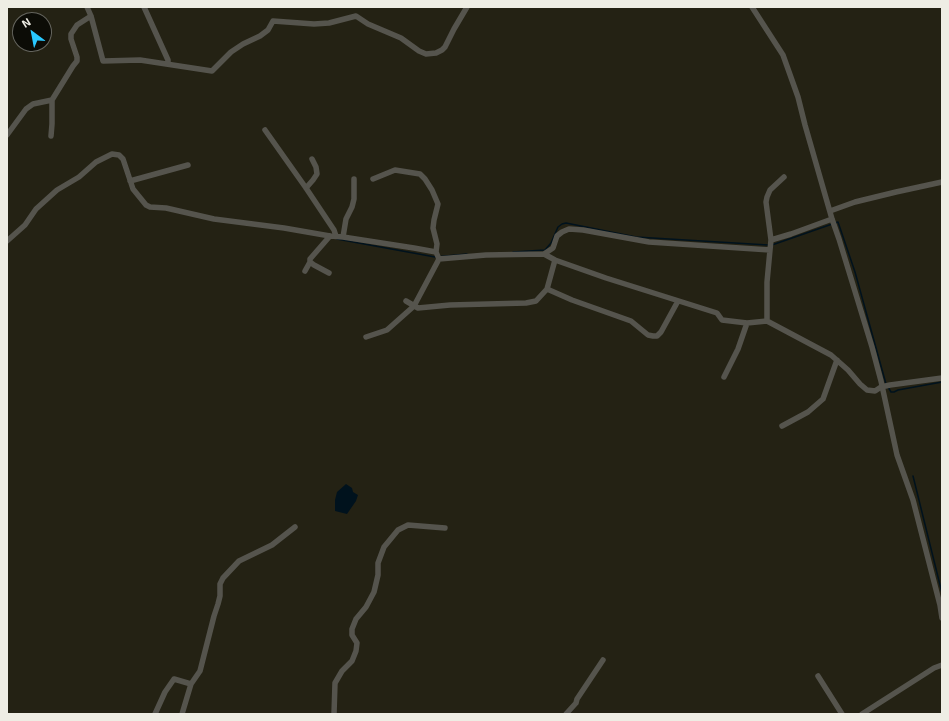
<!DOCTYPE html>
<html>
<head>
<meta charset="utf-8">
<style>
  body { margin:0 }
  #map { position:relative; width:949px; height:721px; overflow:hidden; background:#242214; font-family:"Exo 2",sans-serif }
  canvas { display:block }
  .frame { position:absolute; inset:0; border:8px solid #eeede4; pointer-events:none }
  .north { position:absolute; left:12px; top:12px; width:40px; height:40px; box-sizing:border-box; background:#0c0c06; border:1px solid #66665f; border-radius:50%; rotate:328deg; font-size:11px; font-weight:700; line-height:16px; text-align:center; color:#eeede4 }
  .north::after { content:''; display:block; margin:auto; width:14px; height:18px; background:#29c8ff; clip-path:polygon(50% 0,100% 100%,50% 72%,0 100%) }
</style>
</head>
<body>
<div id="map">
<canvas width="949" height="721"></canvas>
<div class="frame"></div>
<div class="north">N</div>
</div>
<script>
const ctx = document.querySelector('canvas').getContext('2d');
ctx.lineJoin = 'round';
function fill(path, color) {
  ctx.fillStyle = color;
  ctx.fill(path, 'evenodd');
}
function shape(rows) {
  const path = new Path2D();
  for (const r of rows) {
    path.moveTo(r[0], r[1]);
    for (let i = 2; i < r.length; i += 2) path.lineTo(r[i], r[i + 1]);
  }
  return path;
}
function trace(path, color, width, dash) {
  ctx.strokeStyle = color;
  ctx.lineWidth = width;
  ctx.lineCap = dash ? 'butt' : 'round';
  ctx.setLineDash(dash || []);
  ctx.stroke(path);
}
fill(shape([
  [346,484,352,488,353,492,358,495,356,501,347,514,335,511,335,500,337,492]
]), '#00121d');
trace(shape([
  [337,239,435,257,467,254],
  [772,245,838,222,855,272,886,384],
  [513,252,545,250,551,243,558,227,562,224,566,223,636,237,768,245],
  [888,387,891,392,894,392,898,390,942,382],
  [913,476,942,593]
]), '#00121d', 1.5);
trace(shape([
  [87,7,91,16,103,61,140,60,212,71,231,52,243,44,260,36,268,30,273,21,314,24,329,23,356,16,368,24,401,38,419,51,426,54,436,53,442,50,445,47,454,29,467,7],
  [144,7,168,60,168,64],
  [752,7,783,55,798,97,805,125,832,219,839,239,872,347,881,381,897,455,913,500,940,605,942,618],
  [265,130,306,188,334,230,336,236],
  [7,135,26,109,33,104,52,100],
  [51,136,52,124,52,100,73,66,77,61,77,57,71,39,71,34,77,25,91,16],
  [373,179,395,170,420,174,425,179,432,190,438,204,434,220,433,228,437,244,436,252,439,259],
  [130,181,188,165],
  [306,188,313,180,317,174,316,167,312,159],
  [830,211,855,202,896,192,942,182],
  [343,237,414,248,436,252],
  [771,240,766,202,767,197,770,190,784,177],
  [7,241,25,225,36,209,57,190,79,177,96,162,112,154,119,155,123,159,133,189,146,205,150,207,166,208,214,219,284,228,330,236,343,237,346,219,352,207,354,199,354,179],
  [544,254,553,248,557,236,562,232,569,229,583,230,649,242,770,250,771,240,791,234,832,219],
  [439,259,486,255,544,254,555,260,606,278,717,313,722,320,747,323,767,321,831,355,848,370,860,384,867,390,875,391,881,387,890,385,942,378],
  [305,271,310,262],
  [329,273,314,265,310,262,310,259,330,236],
  [547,289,572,300,631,321,648,335,653,336,657,336,661,332,678,301],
  [406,301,418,308,450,305,526,303,536,301,547,289,555,260],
  [767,321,767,282,770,250],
  [366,337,387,330,414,306,439,259],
  [724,377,738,349,747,323],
  [782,426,808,412,823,399,837,360],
  [818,676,842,714],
  [155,714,165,692,174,679,191,684],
  [182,714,191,684,200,671,214,616,218,604,220,596,220,584,223,578,239,561,272,545,295,527],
  [334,714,335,683,342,671,352,661,356,651,357,643,352,635,352,629,356,619,366,607,374,592,378,575,378,563,384,547,398,530,408,525,445,528],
  [566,714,576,703,577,699,603,660],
  [862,714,934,668,942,665]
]), '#55544d', 5.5);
</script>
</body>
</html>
